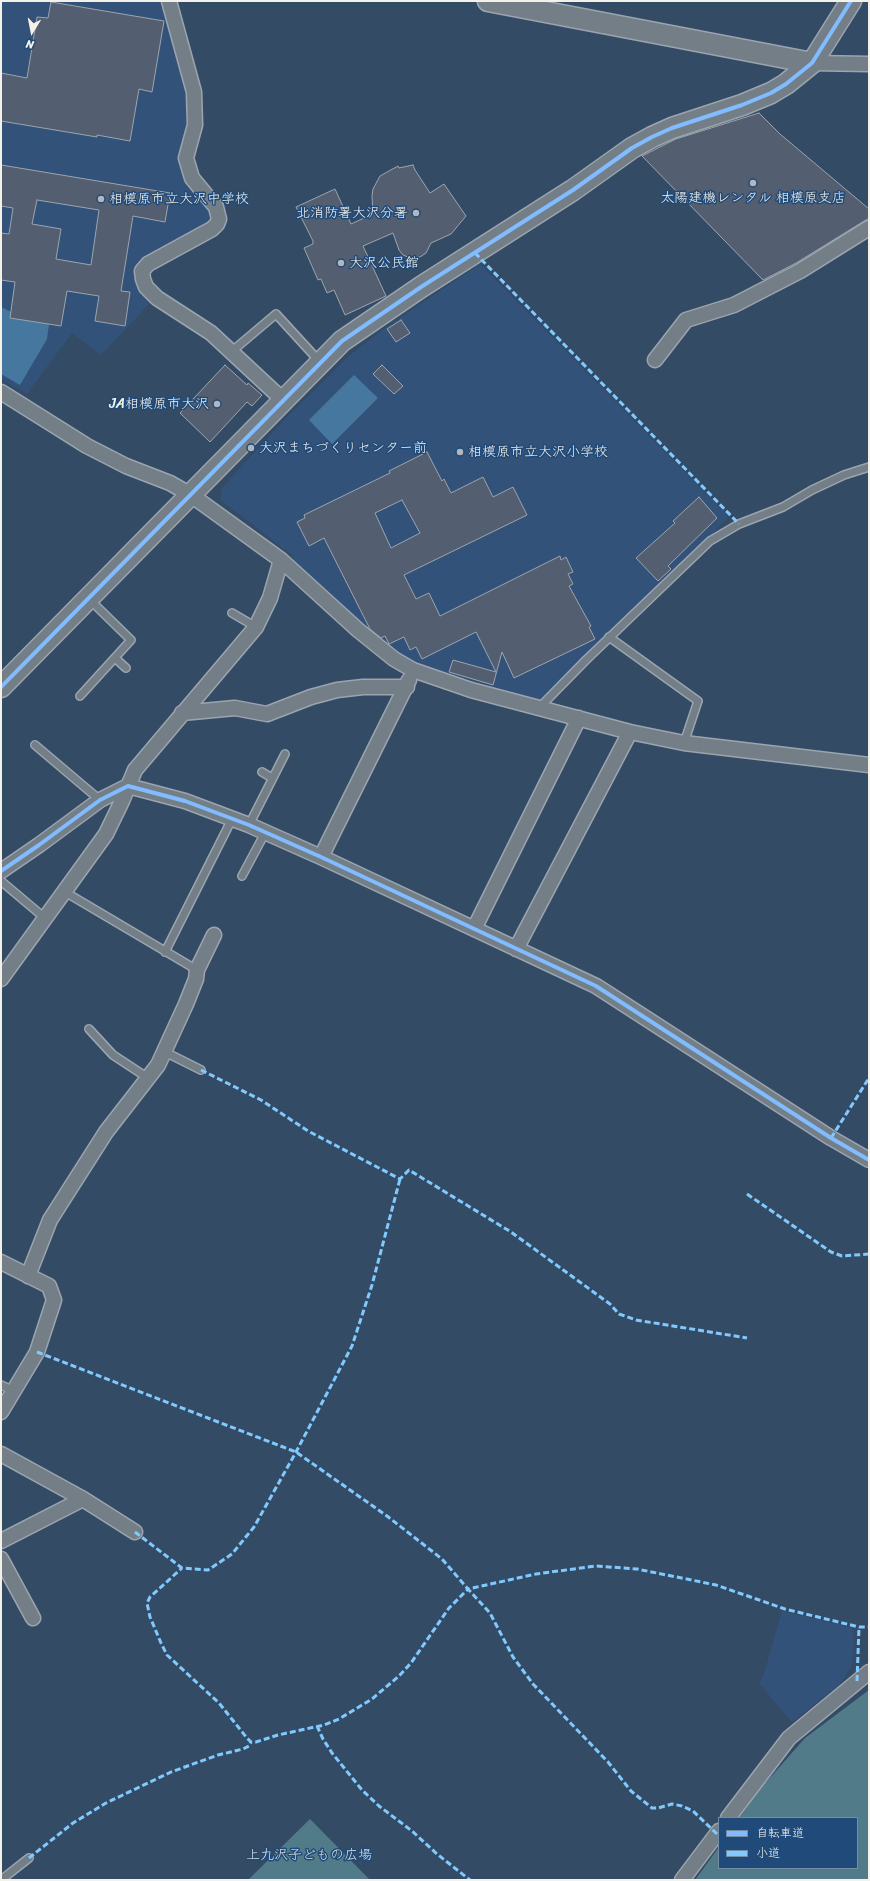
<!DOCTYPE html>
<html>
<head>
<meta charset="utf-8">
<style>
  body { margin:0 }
  #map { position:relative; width:870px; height:1881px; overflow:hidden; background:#344b65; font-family:Sriracha,"Klee One",sans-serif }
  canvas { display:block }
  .frame { position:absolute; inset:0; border:2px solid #f4f1e8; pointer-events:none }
  .legend { position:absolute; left:718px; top:1817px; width:140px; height:52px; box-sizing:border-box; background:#1f4a7a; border:1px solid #748da6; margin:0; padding:5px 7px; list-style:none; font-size:12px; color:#f4f1e8 }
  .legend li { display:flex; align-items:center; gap:8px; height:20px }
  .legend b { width:20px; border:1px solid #748da6 }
  .north { position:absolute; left:12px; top:12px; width:40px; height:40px; -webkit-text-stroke:3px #1f4a7a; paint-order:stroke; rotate:190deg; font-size:11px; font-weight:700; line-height:16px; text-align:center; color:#f4f1e8 }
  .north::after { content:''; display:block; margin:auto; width:14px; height:18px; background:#f4f1e8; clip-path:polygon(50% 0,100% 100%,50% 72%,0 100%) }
</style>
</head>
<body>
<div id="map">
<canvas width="870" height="1881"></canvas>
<div class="frame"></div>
<ul class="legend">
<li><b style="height:5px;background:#80bcff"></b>自転車道</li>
<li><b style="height:5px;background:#80caff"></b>小道</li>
</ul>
<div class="north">N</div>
</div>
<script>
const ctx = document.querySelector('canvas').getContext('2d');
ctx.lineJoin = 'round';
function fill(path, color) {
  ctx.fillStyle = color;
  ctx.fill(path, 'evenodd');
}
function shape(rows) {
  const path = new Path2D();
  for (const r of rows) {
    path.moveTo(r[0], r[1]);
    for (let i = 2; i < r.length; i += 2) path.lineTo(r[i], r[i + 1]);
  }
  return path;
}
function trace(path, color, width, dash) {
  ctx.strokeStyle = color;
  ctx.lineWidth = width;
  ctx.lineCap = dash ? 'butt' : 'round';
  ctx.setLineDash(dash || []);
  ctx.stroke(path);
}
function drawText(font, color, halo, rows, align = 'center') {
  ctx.font = font + ' Sriracha,"Klee One",sans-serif';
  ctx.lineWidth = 3;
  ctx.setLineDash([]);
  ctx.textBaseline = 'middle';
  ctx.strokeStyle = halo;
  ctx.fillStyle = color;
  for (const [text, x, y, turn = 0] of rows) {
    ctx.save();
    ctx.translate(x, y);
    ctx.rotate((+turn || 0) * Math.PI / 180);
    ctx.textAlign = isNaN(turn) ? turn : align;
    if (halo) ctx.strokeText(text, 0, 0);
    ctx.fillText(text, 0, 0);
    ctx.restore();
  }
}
fill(shape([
  [1,1,164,1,188,93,190,118,179,163,187,182,197,195,206,203,213,215,211,223,139,264,134,274,142,289,153,300,101,355,72,333,27,394,1,379],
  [480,264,729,517,540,700,427,668,400,653,371,632,326,589,293,561,293,556,221,500,221,489,289,415,349,356,385,328],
  [782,1611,852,1628,854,1645,851,1667,845,1677,838,1686,792,1722,759,1683,763,1677]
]), '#33527a');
fill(shape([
  [869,1690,869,1880,695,1880,719,1847,719,1868,857,1868,857,1818,739,1818,761,1788,805,1738],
  [310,1819,370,1880,248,1880,251,1877]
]), '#517b88');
fill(shape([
  [1,307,11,312,10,318,49,324,47,339,20,385,1,374],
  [354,375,378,398,332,444,309,420]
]), '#46779f');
const building = shape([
  [51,2,164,21,152,92,139,89,130,141,97,135,97,137,1,121,1,73,27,78,37,17,48,18,51,2],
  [759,113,780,134,869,209,869,218,796,263,763,280,642,156,676,139,759,113],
  [1,165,170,193,165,222,133,216,121,291,130,292,125,326,95,321,99,296,67,291,61,326,10,318,15,282,1,280,1,233,9,234,13,208,1,206,1,165],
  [37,200,99,210,91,265,56,259,61,229,32,224,37,200],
  [413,165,415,170,430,193,444,184,466,216,451,234,431,243,426,253,420,257,410,258,403,255,399,250,393,233,363,246,386,296,345,315,334,290,327,293,321,279,318,280,304,248,313,244,313,241,296,207,335,189,351,224,373,214,372,196,373,189,380,176,398,166,399,168,413,165],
  [401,320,410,333,396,342,387,329,401,320],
  [225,365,247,385,248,383,262,395,252,406,247,402,210,442,180,413,225,365],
  [382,365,403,386,394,394,373,374,382,365],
  [427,452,442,481,444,479,451,493,483,477,493,497,513,487,527,515,404,575,416,599,429,593,440,616,560,556,561,560,566,557,573,572,568,574,573,584,569,586,591,626,589,627,595,639,514,678,502,652,493,685,449,672,453,660,496,672,476,632,422,659,416,647,410,650,404,637,389,644,385,636,381,638,370,629,324,538,309,546,297,522,305,518,304,515,390,473,389,471,427,452],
  [402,500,420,533,391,548,375,513,402,500],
  [699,497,717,518,668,566,671,569,658,581,636,558,675,523,673,521,699,497]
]);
fill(building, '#535f70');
trace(building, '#9ba5af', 1);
const lane = shape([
  [231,352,276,314,320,362],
  [232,613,256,627],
  [609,637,698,701,684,743],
  [115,658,126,668],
  [80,696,131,640,89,599],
  [540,707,586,660,710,541,739,524,783,507,812,490,844,475,869,467],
  [35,745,100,800],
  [262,772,272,778],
  [249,825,285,754],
  [242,876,265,833],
  [1,881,46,919],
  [65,892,197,970],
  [165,952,232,819],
  [89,1029,113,1055,148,1078],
  [165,1052,201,1070],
  [1,1385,14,1391],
  [1,1880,29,1858]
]);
const street = shape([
  [169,1,194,92,195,125,186,158,192,178,216,207,219,219,217,224,212,229,148,264,142,271,143,279,146,287,157,298,211,333,283,400],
  [812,63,869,64],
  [655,360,686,320,734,305,800,271,869,228],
  [1,392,87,446,126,466,170,483,191,495,281,560,358,630,394,659,413,670,471,690,630,732,684,743,869,765],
  [182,713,235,708,267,714,311,697,337,690,363,687,407,687],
  [321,857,409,680],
  [1,871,39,845,100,800,128,786,185,801,249,825,321,857,596,986,831,1138,869,1160],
  [474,929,579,718],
  [516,949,630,732],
  [1,979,106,834,122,801,135,770,256,627,270,598,281,560],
  [1,1262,49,1286,54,1300,37,1352,1,1412],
  [28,1276,50,1220,106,1132,158,1065,186,1004,196,979,197,970,214,935],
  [1,1454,83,1499,135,1532],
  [1,1541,83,1499],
  [1,1559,33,1618],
  [728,1818,789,1738,869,1672],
  [682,1880,719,1831]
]);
const secondary = shape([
  [488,1,812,63],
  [1,687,342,341,421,287,573,190,632,148,652,137,672,128,742,105,771,93,786,84,812,63,851,1]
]);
trace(lane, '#9ba5af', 10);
trace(street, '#9ba5af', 17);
trace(secondary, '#9ba5af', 23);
trace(lane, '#737e87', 7);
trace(street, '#737e87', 14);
trace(secondary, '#737e87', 20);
trace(shape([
  [475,253,739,524],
  [201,1070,261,1100,308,1131,400,1179,409,1170,511,1232,610,1304,619,1314,636,1320,747,1338],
  [831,1138,869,1078],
  [747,1194,831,1252,842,1256,869,1254],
  [37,1352,296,1452,387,1516,442,1559,468,1589,449,1608,411,1663,399,1676,372,1699,339,1719,324,1725,278,1735,256,1742,251,1742,247,1738,219,1703,167,1655,161,1643,150,1617,147,1603,150,1597,182,1568],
  [135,1532,182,1568,208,1570,232,1554,254,1527,296,1452,352,1346,372,1285,400,1179],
  [857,1681,859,1627],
  [317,1726,323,1739,332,1753,362,1790,379,1806,412,1831,437,1854,470,1880],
  [717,1834,693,1811,682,1806,672,1804,658,1808,652,1808,631,1791,608,1762,533,1684,513,1657,490,1613,468,1589,536,1574,596,1566,637,1569,716,1585,785,1609,859,1627,869,1627],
  [29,1858,73,1823,106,1803,171,1772,218,1755,243,1749,249,1746,251,1742]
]), '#80caff', 3, [6, 3]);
trace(shape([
  [1,687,342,341,421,287,573,190,632,148,652,137,672,128,742,105,771,93,786,84,812,63,851,1],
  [1,871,39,845,100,800,128,786,185,801,249,825,321,857,596,986,831,1138,869,1160]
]), '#80bcff', 4);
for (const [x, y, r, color] of [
  [753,183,4,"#b1b7ba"],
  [101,199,4,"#b1b7ba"],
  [416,213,4,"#b1b7ba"],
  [341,263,4,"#b1b7ba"],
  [217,404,4,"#b1b7ba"],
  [251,448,4,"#b1b7ba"],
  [460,452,4,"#b1b7ba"]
]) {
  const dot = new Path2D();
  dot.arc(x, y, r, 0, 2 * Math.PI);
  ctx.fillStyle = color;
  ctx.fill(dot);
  trace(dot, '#1f4a7a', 1.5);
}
drawText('14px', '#f4f1e8', '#1f4a7a', [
  ["太陽建機レンタル 相模原支店",753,198,"center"],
  ["相模原市立大沢中学校",109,199],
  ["北消防署大沢分署",408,213,"right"],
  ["大沢公民館",349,263],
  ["JA相模原市大沢",209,404,"right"],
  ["大沢まちづくりセンター前",259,448],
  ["相模原市立大沢小学校",468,452]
], 'left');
drawText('14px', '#dce0da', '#1f4a7a', [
  ["上九沢子どもの広場",309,1855]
]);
</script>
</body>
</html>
